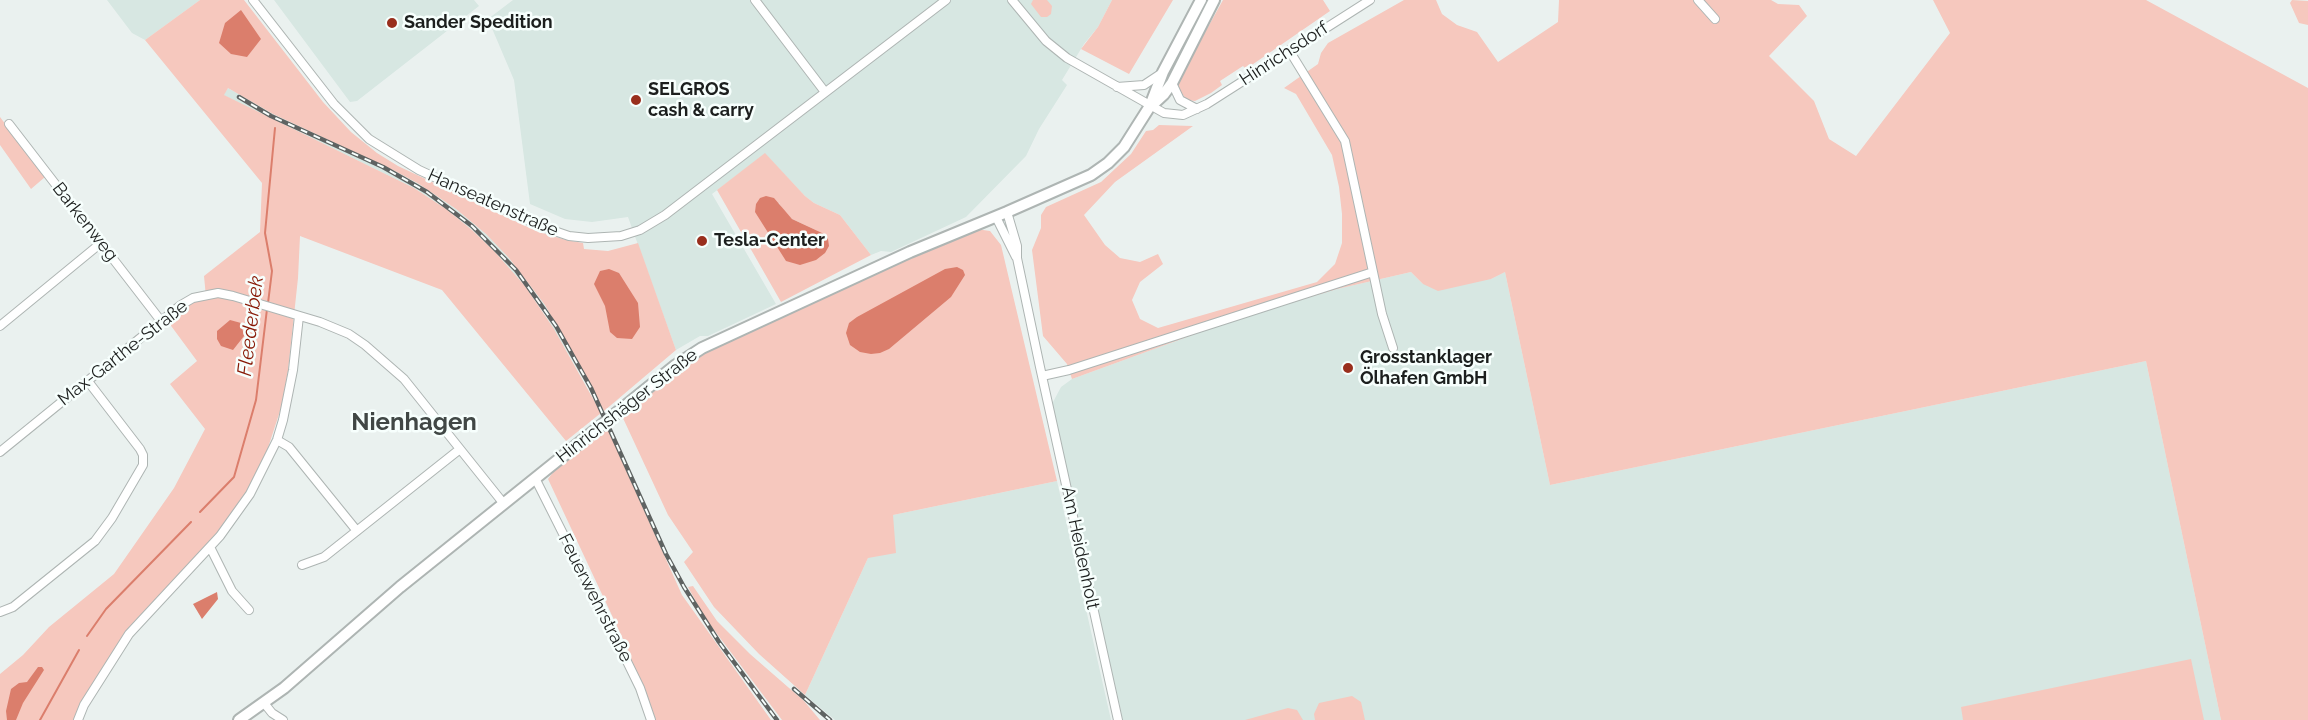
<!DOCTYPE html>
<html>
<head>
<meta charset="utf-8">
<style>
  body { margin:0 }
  canvas { display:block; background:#eaf1ef }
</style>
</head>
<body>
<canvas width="2308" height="720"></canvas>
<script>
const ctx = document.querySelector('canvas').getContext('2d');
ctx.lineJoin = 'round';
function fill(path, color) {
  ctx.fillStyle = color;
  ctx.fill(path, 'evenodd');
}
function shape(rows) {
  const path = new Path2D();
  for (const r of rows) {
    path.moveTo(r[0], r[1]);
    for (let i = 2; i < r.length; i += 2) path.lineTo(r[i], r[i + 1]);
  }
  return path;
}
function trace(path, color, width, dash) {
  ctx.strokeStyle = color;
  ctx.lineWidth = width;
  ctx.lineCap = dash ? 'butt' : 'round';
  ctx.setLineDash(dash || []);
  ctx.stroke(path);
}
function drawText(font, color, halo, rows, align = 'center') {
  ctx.font = font + ' Raleway,sans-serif';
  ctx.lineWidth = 5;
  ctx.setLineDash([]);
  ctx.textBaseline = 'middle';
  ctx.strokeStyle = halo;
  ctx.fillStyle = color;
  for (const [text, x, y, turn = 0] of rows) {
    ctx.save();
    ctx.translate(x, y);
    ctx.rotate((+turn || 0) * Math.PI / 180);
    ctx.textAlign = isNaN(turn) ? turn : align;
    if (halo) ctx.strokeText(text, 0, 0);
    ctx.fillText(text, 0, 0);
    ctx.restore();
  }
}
fill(shape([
  [107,0,200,0,145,40,132,33],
  [274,0,474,0,479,6,357,101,350,102],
  [513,0,1112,0,1098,27,1084,44,1062,80,1067,85,1039,129,1026,156,966,217,891,252,881,251,871,255,840,215,814,203,805,196,765,154,712,194,776,304,708,336,700,336,676,350,628,217,592,222,565,219,530,204,514,80,488,19],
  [228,88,273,114,395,171,419,184,456,209,486,234,509,258,545,305,591,385,606,416,604,419,596,401,540,306,525,286,495,252,472,230,446,209,414,188,223,95],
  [1411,272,1423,284,1491,279,1505,272,1550,485,2146,361,2221,720,1123,720,1066,473,1052,404,1061,387,1072,379,1228,322,1337,289],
  [1057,481,1111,720,835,720,805,695,868,558,893,515]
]), '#d7e7e2');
fill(shape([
  [200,0,244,0,323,102,351,132,377,153,398,166,536,231,566,240,583,243,584,249,608,251,638,243,676,350,604,411,545,305,509,258,486,234,456,209,419,184,395,171,273,114,228,88,224,95,414,188,446,209,472,230,495,252,525,286,554,329,601,413,566,441,442,290,300,236,298,278,288,371,281,408,264,460,241,502,214,538,129,627,81,703,74,720,0,720,0,674,23,655,49,627,114,574,174,488,205,429,170,384,197,361,166,319,190,302,206,297,204,276,260,232,262,183,145,40],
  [1033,0,1047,0,1052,6,1051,14,1047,17,1041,17,1031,4],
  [1112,0,1173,0,1129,74,1081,49,1098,27],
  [1223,0,1323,0,1330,11,1246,69,1243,66,1220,81,1222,85,1211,93,1195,101,1187,100,1178,89,1178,81],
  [1404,0,1436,0,1442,14,1457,25,1477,32,1498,62,1558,22,1559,0,1771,0,1778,4,1799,5,1807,16,1769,56,1814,101,1829,139,1856,156,1950,33,1933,0,2146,0,2308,88,2308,720,2221,720,2146,361,1550,485,1505,272,1491,279,1438,291,1423,284,1411,272,1337,289,1228,322,1072,379,1067,364,1043,336,1032,250,1041,228,1041,215,1046,207,1101,182,1131,154,1146,131,1153,130,1159,125,1193,126,1115,182,1084,215,1105,245,1120,258,1140,262,1158,254,1163,264,1140,282,1132,300,1140,319,1158,328,1317,282,1335,264,1342,243,1342,214,1339,187,1332,155,1296,94,1284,88,1318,64,1321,53,1328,43],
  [2292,0,2308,1,2308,25,2299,23,2290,3],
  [0,117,45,177,31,189,0,145],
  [765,153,805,196,814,203,840,215,871,255,781,302,717,190],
  [779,203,784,212,792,219,822,233,756,204],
  [976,229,990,231,1001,245,1057,481,893,515,896,553,868,558,805,695,759,654,714,607,684,562,693,552,668,515,622,416,679,370,706,351,912,256],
  [607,428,682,595,771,720,656,720,623,639,548,479,554,471],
  [693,586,717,621,750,654,804,701,820,720,782,720,705,618,688,587],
  [2191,659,2204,720,1963,720,1961,707],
  [1352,696,1361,702,1365,720,1315,720,1314,714,1319,703],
  [1288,708,1297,710,1303,720,1245,720]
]), '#f6c8be');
fill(shape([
  [241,10,261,39,247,57,231,54,219,43,225,23],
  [766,196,774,198,792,219,822,233,828,239,829,246,825,253,816,260,800,265,786,261,755,212,756,204,760,198],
  [957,267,963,270,965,275,951,297,889,349,880,353,871,354,860,352,850,345,846,333,849,323,857,317,945,269],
  [609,269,619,273,638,303,640,327,632,339,617,338,610,332,605,306,594,284,600,271],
  [230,320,241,323,244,336,233,350,221,346,217,339,217,331],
  [217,592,218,599,202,619,193,604],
  [38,667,42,667,44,670,23,703,16,720,7,720,6,711,11,689,19,683,27,682]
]), '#db7e6c');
trace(shape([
  [268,303,272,271,265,233,275,128],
  [200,512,234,477,256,400,267,309],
  [87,636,106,609,191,522],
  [40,720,79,650]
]), '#db7e6c', 2);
const minor = shape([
  [253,0,334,104,369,139,419,170,540,226,569,236,588,238,621,236,640,230,665,215,946,0],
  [755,0,825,92],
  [1012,0,1046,41,1067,58,1164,113,1183,115,1207,104,1370,0],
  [1698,0,1715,19],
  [1289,50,1345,141,1382,314,1393,348],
  [1172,83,1180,100,1197,109],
  [1117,87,1144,85,1162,73],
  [9,124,161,321],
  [1007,212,1017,246,1017,258,1040,367,1118,720],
  [996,217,1016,257],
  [0,326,101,243],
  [1042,376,1069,370,1373,272],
  [277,440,289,447,357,531],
  [0,452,181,305,193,298,218,293,233,296,320,322,349,334,365,345,404,379,504,504],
  [535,478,617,641,640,688,651,720],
  [210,547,232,591,249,610],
  [302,565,324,557,460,449],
  [0,612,13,607,95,541,112,518,143,465,143,455,140,449,87,380],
  [264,703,272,713,283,720],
  [78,720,84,705,129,634,220,536,250,494,277,440,283,420,293,370,299,316]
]);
const secondary = shape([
  [1151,106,1164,94,1172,83,1214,0],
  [239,720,284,688,400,587,624,407,676,365,702,348,910,252,1007,212,1091,175,1108,163,1124,147,1150,106,1163,72,1201,0]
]);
trace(minor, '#aeb5b3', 10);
trace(secondary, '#aeb5b3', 14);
trace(minor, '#fff', 8);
trace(secondary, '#fff', 10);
const rail = shape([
  [239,97,271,116,383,167,427,192,472,226,516,270,556,326,591,388,666,554,684,587,719,642,777,720],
  [794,689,830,720]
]);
trace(rail, '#5f6362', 4.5);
trace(rail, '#f7fffd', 2, [7]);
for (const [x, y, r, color] of [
  [392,23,6,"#992f1d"],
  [636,100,6,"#992f1d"],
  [702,241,6,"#992f1d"],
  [1348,368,6,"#992f1d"]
]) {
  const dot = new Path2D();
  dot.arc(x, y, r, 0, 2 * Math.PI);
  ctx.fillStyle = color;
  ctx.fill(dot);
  trace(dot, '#f7fffd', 2);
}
drawText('bold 18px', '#1c1f1e', '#f7fffd', [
  ["Sander Spedition",404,23],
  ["SELGROS",648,90],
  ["cash & carry",648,111],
  ["Tesla-Center",714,241],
  ["Grosstanklager",1360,358],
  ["Ölhafen GmbH",1360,379]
], 'left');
drawText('18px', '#1c1f1e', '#f7fffd', [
  ["Hinrichsdorf",1284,54,-33],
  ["Hanseatenstraße",493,203,24],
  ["Barkenweg",85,222,52],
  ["Max-Garthe-Straße",123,353,-38],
  ["Hinrichshäger Straße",627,406,-38],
  ["Am Heidenholt",1080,548,78],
  ["Feuerwehrstraße",595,598,63]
]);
drawText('italic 20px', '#881906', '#f7fffd', [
  ["Fleederbek",251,326,-83]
]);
drawText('bold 24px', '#414745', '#f7fffd', [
  ["Nienhagen",414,423]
]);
</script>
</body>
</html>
